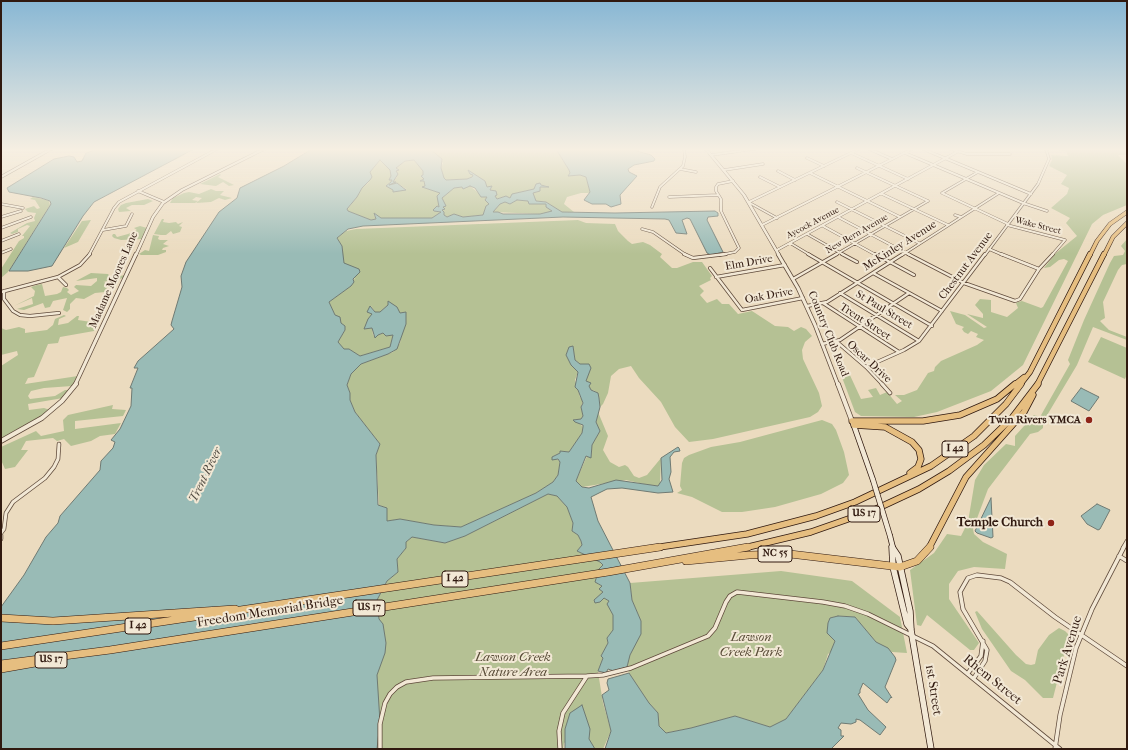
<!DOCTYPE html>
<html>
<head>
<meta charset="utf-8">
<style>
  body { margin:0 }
  #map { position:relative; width:1128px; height:750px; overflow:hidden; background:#ebdbbf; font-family:"IM FELL French Canon",serif }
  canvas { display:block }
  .frame { position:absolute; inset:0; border:2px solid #30190f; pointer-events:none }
</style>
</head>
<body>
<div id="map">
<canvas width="1128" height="750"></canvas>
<div class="frame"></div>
</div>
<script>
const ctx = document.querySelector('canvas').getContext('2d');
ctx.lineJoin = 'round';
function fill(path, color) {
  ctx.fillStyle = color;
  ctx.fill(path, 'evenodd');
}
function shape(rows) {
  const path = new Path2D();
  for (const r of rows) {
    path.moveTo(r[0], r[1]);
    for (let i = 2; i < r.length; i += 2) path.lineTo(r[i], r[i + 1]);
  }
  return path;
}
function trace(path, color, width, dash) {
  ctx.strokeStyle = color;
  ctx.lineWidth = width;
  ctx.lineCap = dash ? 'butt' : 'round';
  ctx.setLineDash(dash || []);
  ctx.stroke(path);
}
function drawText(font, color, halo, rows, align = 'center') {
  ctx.font = font + ' "IM FELL French Canon",serif';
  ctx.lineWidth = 4;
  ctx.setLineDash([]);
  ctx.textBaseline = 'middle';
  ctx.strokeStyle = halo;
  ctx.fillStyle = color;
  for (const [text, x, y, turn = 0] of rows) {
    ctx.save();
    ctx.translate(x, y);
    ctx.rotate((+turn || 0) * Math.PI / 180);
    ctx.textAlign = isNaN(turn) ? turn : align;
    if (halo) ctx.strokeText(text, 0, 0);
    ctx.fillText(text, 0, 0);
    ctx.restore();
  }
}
fill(shape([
  [430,149,556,149,569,170,570,173,568,176,580,175,586,177,590,193,581,193,567,197,564,204,574,212,562,212,546,202,536,201,533,193,537,192,539,187,547,186,538,184,536,184,534,189,516,193,510,198,506,196,496,199,496,193,490,190,492,187,487,187,485,181,468,171,473,176,467,179,446,180,444,178,441,168,443,163],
  [1055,149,1127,149,1127,155,1118,155,1127,164,1127,205,1103,215,1092,224,1023,365,991,391,937,412,914,417,861,416,855,412,840,372,848,371,861,399,873,397,868,390,876,388,880,395,887,392,897,404,902,401,895,395,904,395,917,390,928,373,934,371,935,367,941,361,977,345,984,340,976,337,978,334,971,331,968,334,964,332,962,329,964,327,956,324,950,311,965,315,984,328,987,327,967,314,983,318,983,314,975,305,980,299,991,300,991,312,1007,317,1018,308,1016,303,1018,302,1022,301,1041,308,1043,307,1068,261,1064,259,1059,260,1050,267,1044,268,1056,253,1077,236,1066,223,1070,218,1051,208,1067,194,1069,188,1061,184,1067,175,1049,166,1052,160,1051,155,1068,156,1066,152],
  [380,160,391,170,392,176,389,179,391,179,391,182,386,186,394,190,393,192,406,189,397,183,388,185,396,182,393,182,397,177,396,171,399,170,396,168,405,161,414,160,423,171,424,175,421,176,424,177,424,179,420,181,424,181,425,186,424,187,440,193,438,196,439,206,437,206,433,210,434,211,441,212,432,218,381,218,374,214,376,219,371,220,348,211,347,210,357,197,362,188,368,183,372,177,370,172],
  [220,174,221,175,218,177,234,185,229,186,223,182,216,186,200,184],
  [470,186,481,195,481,196,487,197,489,204,483,215,463,217,454,214,447,217,443,215,444,212,442,210,445,205,442,198,454,188],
  [211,189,216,191,224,191,220,195,232,198,225,200,219,198,211,202,196,203,202,198,196,197,192,200,198,201,195,203,170,203,173,198,184,193,189,192,199,194],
  [33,197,43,199,49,201,50,205,8,272,1,278,1,269,19,241,24,238,24,236,22,236,30,226,27,225,18,229,18,232,12,234,10,233,27,223,35,221,34,218,36,213,28,212,25,209,34,206,37,209,40,208,35,200,30,199],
  [148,199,153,201,144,205,132,205,126,208,131,211,119,212,118,209,121,205,126,203],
  [517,200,528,201,529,204,546,204,552,212,540,214,493,212,500,204,505,202,510,204],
  [162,219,164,219,163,222,169,223,176,222,178,224,183,222,179,226,182,227,180,232,173,234,171,231,166,235,161,235,154,234],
  [91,220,78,242,64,248,82,221],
  [578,220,586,223,615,224,618,231,628,241,632,244,643,242,650,245,662,254,660,257,672,268,677,268,693,262,702,262,712,276,710,278,711,280,699,286,704,291,700,295,707,303,717,299,722,304,729,304,738,314,752,311,775,326,788,327,794,331,801,327,806,329,812,336,805,342,802,350,803,359,819,393,822,406,818,412,810,417,713,439,689,442,675,427,661,402,639,378,631,366,619,369,611,376,608,393,603,404,600,407,599,398,595,391,591,390,586,381,589,364,580,364,575,360,573,346,569,347,566,355,571,365,578,372,575,380,580,397,583,400,581,407,583,416,581,419,575,419,583,427,582,433,569,452,563,451,552,457,560,461,558,475,553,482,536,493,461,527,434,525,400,519,387,521,387,508,379,505,376,455,380,444,355,412,350,400,350,393,347,385,351,374,361,364,393,352,400,343,402,331,406,323,406,312,400,313,388,302,388,305,380,312,375,312,371,306,373,314,368,320,365,329,372,328,373,335,376,337,378,335,384,333,386,336,393,334,390,347,360,356,349,349,344,350,338,342,345,330,335,315,329,302,351,286,359,269,344,264,337,238,346,231,356,229],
  [140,226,147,228,142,239,121,240,114,238,112,236,113,234,115,234,117,237,128,234,137,230,134,228],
  [153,235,159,236,158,239,160,240,168,240,163,244,169,246,163,248,162,250,166,250,166,252,158,255,141,255,139,254,145,250,149,251],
  [1127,239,1127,264,1122,265,1118,270,1103,302,1105,318,1100,321,1109,330,1127,337,1127,340,1093,327,1077,365,1043,422,1043,428,1038,432,1030,434,988,489,973,529,974,534,983,542,1007,554,1005,569,974,567,958,571,949,584,949,599,979,643,974,650,970,650,927,615,921,626,917,625,910,570,934,553,947,534,961,536,968,522,975,480,984,465,1006,444,1015,446,1015,436,1034,415,1040,417,1070,364,1068,360,1084,320,1110,263,1114,256,1123,255,1125,251,1121,246],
  [91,273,108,274,111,278,125,275,124,278,103,282,109,283,105,292,95,293,84,299,76,298,70,304,70,309,67,312,63,310,67,298,53,301,50,307,45,308,43,303,24,310,17,309,33,304,32,298,14,306,34,296,35,291,31,287,37,285,42,284,45,296,57,294,61,292,63,287,67,288,69,290,67,292,71,295,79,291,74,287,76,285,91,286,97,281,97,278,76,281],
  [64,315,66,316,59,319,58,325,68,323,77,316,79,316,78,320,98,323,94,331,60,337,58,343,48,344,34,377,28,378,25,384,78,376,72,386,44,388,31,391,28,396,30,399,55,396,65,390,70,390,63,398,28,404,29,410,44,408,50,410,33,423,1,439,1,366,18,355,17,351,1,355,1,328,6,330,19,327,25,329,25,333,47,330,53,325,55,319],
  [1101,337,1127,348,1127,374,1125,379,1088,362],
  [113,405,112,409,126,410,123,416,75,421,75,429,121,423,115,434,100,436,91,441,71,446,64,439,57,441,53,438,26,441,21,450,28,450,15,467,5,469,1,460,1,447,36,431,41,436,64,431,63,420,68,415],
  [598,412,608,436,603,450,610,462,619,467,625,465,628,467,634,476,639,478,647,475,661,458,660,484,658,486,648,485,626,480,582,487,576,481,587,456,591,457,592,445,600,431,596,422],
  [822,420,832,424,836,430,844,452,849,475,843,483,821,494,775,507,742,512,722,512,692,497,677,493,682,490,680,486,682,463,684,458,689,455,711,447,740,442],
  [548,494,557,496,567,507,573,523,572,531,578,535,581,541,582,545,577,551,600,562,603,566,598,584,602,586,602,600,604,598,609,601,608,605,613,614,613,631,607,638,608,643,601,656,603,658,598,672,603,703,611,731,603,749,586,749,574,737,564,743,563,749,362,749,377,600,387,581,398,572,397,559,406,548,406,542,412,537,445,543,465,536],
  [781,571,852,581,900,617,907,653,892,652,876,642,855,617,838,616,830,618,828,623,835,641,832,651,828,654,823,670,786,719,770,727,735,716,691,728,665,733,659,726,658,713,649,703,629,673,627,664,641,621,632,600,630,583],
  [977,611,1016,655,1026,664,1031,665,1035,664,1038,650,1049,635,1059,628,1065,631,1069,635,1053,698,1043,698,1025,680,1011,671,982,629,975,612]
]), '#b5c194');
const water = shape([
  [98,149,194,149,94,202,83,216,52,266,28,271,9,271,51,204,50,201,41,198,9,192,7,188,54,159,69,156,74,157,77,162,82,161,86,153,98,149],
  [312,149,430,149,442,159,441,168,444,178,446,180,467,179,472,177,473,175,470,174,468,170,485,181,487,187,492,186,490,190,496,191,497,195,495,196,497,199,506,196,510,198,512,194,534,189,536,184,540,183,541,185,549,187,540,187,540,191,533,193,536,201,546,202,562,212,615,213,715,211,718,213,718,216,708,217,707,220,723,252,711,255,707,253,690,219,687,218,682,220,687,234,676,233,669,220,665,219,563,217,363,226,348,229,337,238,342,246,344,263,359,269,360,272,353,279,354,282,351,286,329,302,335,315,340,317,341,323,345,326,345,330,338,342,344,349,349,349,360,356,390,347,393,335,386,336,383,333,378,335,375,338,372,328,364,329,368,319,372,314,367,312,370,306,375,312,380,312,388,305,388,301,397,307,400,313,406,312,406,324,397,349,388,354,361,364,351,374,347,385,350,393,350,400,355,412,380,444,376,455,378,505,387,508,387,521,400,519,434,525,461,527,536,493,553,482,558,475,560,462,558,459,552,460,552,457,560,453,560,451,569,452,582,433,583,427,583,425,575,422,573,420,581,419,583,416,581,407,583,403,578,390,575,387,578,372,571,365,566,355,569,347,573,346,575,360,580,364,589,364,591,368,586,381,591,383,589,386,591,390,598,393,599,398,600,407,596,422,600,431,592,445,591,458,586,456,576,481,582,487,589,488,616,480,658,486,662,480,661,458,678,447,679,448,680,451,674,452,670,457,671,472,669,479,673,492,658,493,622,488,607,489,591,497,598,521,630,583,632,600,641,621,641,634,630,655,627,667,614,671,608,669,606,673,598,671,603,658,601,656,608,643,607,638,613,630,613,615,607,604,609,601,604,598,600,602,595,603,594,600,603,592,599,589,602,586,595,582,599,569,603,565,600,562,577,551,582,545,581,541,578,535,572,531,573,523,567,507,557,496,548,494,465,536,445,543,412,537,406,542,406,548,397,559,398,572,387,581,377,600,379,619,383,624,386,643,385,653,377,675,380,722,377,749,1,749,1,607,24,575,46,537,58,523,60,516,100,470,101,461,113,448,115,442,111,440,120,429,131,406,132,388,130,388,138,368,134,368,138,361,174,329,171,325,172,321,182,287,181,276,186,262,219,212,237,198,240,188,284,166,312,149],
  [380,160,390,170,391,176,389,180,392,180,391,182,386,186,393,190,393,192,406,190,397,183,389,185,396,182,393,182,398,174,396,171,399,170,396,168,405,161,414,160,423,171,423,175,421,176,424,179,420,181,424,181,425,186,422,187,440,193,437,196,439,207,437,206,433,210,434,211,441,212,432,218,381,218,374,213,376,219,371,220,348,211,347,209,357,197,362,188,370,180,372,177,370,172,380,160],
  [470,186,475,188,481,197,487,197,485,200,489,204,486,206,483,215,463,217,454,214,447,217,444,215,444,212,442,210,445,209,443,207,446,206,442,198,454,188,462,187,463,189,470,186],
  [517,200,528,201,529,204,546,204,546,207,552,211,540,214,503,214,498,212,493,212,500,204,505,202,510,204,517,200],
  [556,149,630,149,651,155,655,159,654,161,634,165,628,169,629,172,637,176,620,195,621,204,611,207,606,204,592,204,584,200,590,192,586,177,580,175,568,176,570,173,569,170,556,149],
  [1081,388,1099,397,1089,411,1071,401,1081,388],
  [991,498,993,537,991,538,977,533,975,531,991,498],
  [1097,504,1110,510,1100,529,1098,530,1087,524,1081,516,1097,504],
  [838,616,855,617,876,642,888,648,895,657,896,660,885,687,892,698,891,697,887,703,863,683,860,690,860,693,858,694,868,710,886,727,880,735,860,720,856,719,856,722,851,724,841,723,838,728,841,730,841,736,844,736,831,749,605,749,611,731,602,695,609,690,607,683,608,679,629,673,649,703,658,713,659,726,666,733,691,728,735,716,770,727,786,719,823,670,835,641,827,633,828,623,830,618,838,616],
  [582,705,590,729,589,739,595,749,565,749,565,729,570,713,582,705]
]);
fill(water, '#99bbb6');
trace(water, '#6f7a73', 1);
const minorFar3 = shape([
  [869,149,892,159],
  [923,149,1031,194],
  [950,149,967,154,1010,154],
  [851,153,908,179],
  [905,153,1023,203,1047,211],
  [711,155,754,149],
  [807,158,824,166],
  [857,168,928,201],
  [680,169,696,172],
  [724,170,763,164],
  [778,171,795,180],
  [810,173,900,217],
  [760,177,780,187],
  [716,187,718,184,733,181],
  [716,187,716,191,721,199,721,211,739,248,735,252,720,255],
  [138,191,164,202],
  [942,193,1008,224],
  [942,193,978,172],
  [882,194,948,225],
  [669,197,718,195],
  [749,202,859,149],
  [837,202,919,243],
  [750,203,777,218],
  [1,204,23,208],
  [652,207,660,187,683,166,685,157,684,149],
  [955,215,961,217],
  [1,217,21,211],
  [838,217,910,255],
  [762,225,912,149],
  [1007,225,1065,240,1052,255],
  [823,226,876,255],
  [1,228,31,217],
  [642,229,653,232,686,255],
  [103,230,126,226,132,214],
  [807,234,844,255],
  [1,241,19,234],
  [790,243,810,255],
  [989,249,1003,255],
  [777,250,957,152],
  [1,253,11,249],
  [89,255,114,208,119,202,217,149],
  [835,255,928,201],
  [902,255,999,193],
  [985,255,1038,184,1049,159,1046,149]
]);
const minorFar2 = shape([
  [684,254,693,258,726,254],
  [808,254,932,326],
  [842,254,857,262],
  [875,254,914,275],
  [908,254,964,283,1015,301,1020,299,1039,269,1053,254],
  [1001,254,1039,269],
  [710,268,742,310,803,298],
  [873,273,942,311],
  [58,277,66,285],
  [716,277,785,265],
  [793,279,837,254],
  [4,291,4,299,13,311,20,315,30,316,59,313],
  [1,292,58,277,80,265,90,254],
  [840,293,919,341],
  [823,303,899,352],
  [807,306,827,302,903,254],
  [837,342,866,367,883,385],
  [822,344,840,340,909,293],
  [866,367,904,350,919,341,985,254]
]);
const minorFar1 = shape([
  [882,384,890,393],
  [1,533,4,529,6,513,13,502,45,478,54,467,58,459,59,444],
  [1,535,1,539],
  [1123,548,1127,541]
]);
const minor = shape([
  [1119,556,1127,561],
  [968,673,981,656,983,641],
  [587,676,603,675,631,668,708,636,715,628,726,602,730,596,737,592,823,602,845,606,868,614,933,646,1060,749],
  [974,678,985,661,987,650,963,609,960,592,968,578,977,575,1001,578,1010,582,1055,617,1127,666],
  [380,749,380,724,385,703,390,694,397,687,406,682,433,678,587,676,563,713,559,731,560,749],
  [1055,749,1060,715,1076,648,1092,609,1124,547]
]);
const tertiaryFar2 = shape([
  [706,149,744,195,779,255],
  [1,177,51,149],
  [136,255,153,217,163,203,182,190,264,149]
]);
const tertiaryFar1 = shape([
  [778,254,798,288,815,325,838,385],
  [75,385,136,254]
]);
const tertiary = shape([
  [838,384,852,421],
  [1,441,42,418,62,401,76,384]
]);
const secondaryFar1 = shape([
  [853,423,873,480],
  [890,536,893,548]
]);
const secondary = shape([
  [892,547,898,556,910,611,911,630,931,749],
  [892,547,893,567,907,624,911,629]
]);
const motorwayFar3 = shape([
  [1090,255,1097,241,1110,224,1127,212],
  [1104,255,1113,237,1127,223]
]);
const motorwayFar2 = shape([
  [1014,385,1024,377],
  [1020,385,1030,372,1090,254],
  [1037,385,1104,254]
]);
const motorwayFar1 = shape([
  [852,421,923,421,960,415,997,399,1015,384],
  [854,425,885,427,912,442,919,450,921,459,918,467,910,473],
  [653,548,747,534,816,516,855,502,931,466,974,436,1006,404,1021,384],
  [744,548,811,532,874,510,919,489,949,471,984,445,1012,418,1038,384],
  [929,548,966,477,1024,412,1033,395]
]);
const motorway = shape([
  [686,561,749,555,790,554,900,567,917,561,930,547],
  [1,618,53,621,235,609],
  [1,646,660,547],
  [1,664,110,650,608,572,748,547],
  [1,669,35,663]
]);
trace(minorFar3, '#5f4a3b', 3);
trace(minorFar2, '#5f4a3b', 4);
trace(minorFar1, '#5f4a3b', 4.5);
trace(minor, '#5f4a3b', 5);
trace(tertiaryFar2, '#5f4a3b', 3.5);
trace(tertiaryFar1, '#5f4a3b', 4.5);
trace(tertiary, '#5f4a3b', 5.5);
trace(secondaryFar1, '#30190f', 6);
trace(secondary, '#30190f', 7);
trace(motorwayFar3, '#30190f', 4.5);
trace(motorwayFar2, '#30190f', 6);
trace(motorwayFar1, '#30190f', 7);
trace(motorway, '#30190f', 8);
trace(minorFar3, '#f2e8d5', 2);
trace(minorFar2, '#f2e8d5', 2.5);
trace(minorFar1, '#f2e8d5', 3);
trace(minor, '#f2e8d5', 3.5);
trace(tertiaryFar2, '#f2e8d5', 2.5);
trace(tertiaryFar1, '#f2e8d5', 3);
trace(tertiary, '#f2e8d5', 4);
trace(secondaryFar1, '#f2e8d5', 4.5);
trace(secondary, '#f2e8d5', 5.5);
trace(motorwayFar3, '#e6be80', 3.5);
trace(motorwayFar2, '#e6be80', 4.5);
trace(motorwayFar1, '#e6be80', 5.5);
trace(motorway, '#e6be80', 7);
const secondaryBridge = shape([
  [873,480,890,536]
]);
trace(secondaryBridge, '#30190f', 6, []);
trace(secondaryBridge, '#f2e8d5', 4.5);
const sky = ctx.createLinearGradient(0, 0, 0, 254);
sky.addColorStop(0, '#88b7d4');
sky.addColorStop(0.59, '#f6efe2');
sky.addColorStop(1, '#f6efe200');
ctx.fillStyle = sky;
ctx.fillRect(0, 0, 1128, 254);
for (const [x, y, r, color] of [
  [1089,420,4,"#8f2418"],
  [1051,523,4,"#8f2418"]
]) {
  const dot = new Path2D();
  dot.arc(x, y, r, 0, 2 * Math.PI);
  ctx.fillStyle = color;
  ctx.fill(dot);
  trace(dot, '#f2e8d5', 1.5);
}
drawText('9px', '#30190f', '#f2e8d5', [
  ["Aycock Avenue",813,223,-28],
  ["Wake Street",1038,226,14],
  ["New Bern Avenue",857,234,-30]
]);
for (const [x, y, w] of [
  [955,449,26],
  [864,514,32],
  [775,554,34],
  [455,579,26],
  [369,608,32],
  [138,626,26],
  [51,660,32]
]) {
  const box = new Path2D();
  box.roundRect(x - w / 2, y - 8, w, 16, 3);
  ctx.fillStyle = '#f2e8d5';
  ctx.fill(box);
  trace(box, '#30190f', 1);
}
drawText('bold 10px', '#30190f', null, [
  ["I 42",955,449],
  ["US 17",864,514],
  ["NC 55",775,554],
  ["I 42",455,579],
  ["US 17",369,608],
  ["I 42",138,626],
  ["US 17",51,660]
]);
drawText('11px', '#30190f', '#f2e8d5', [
  ["McKinley Avenue",900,246,-32],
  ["Elm Drive",749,263,-10],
  ["Chestnut Avenue",966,266,-53],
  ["Madame Moores Lane",114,280,-66],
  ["Oak Drive",769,296,-10],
  ["St Paul Street",884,310,31],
  ["Trent Street",865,322,33],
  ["Country Club Road",828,334,68],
  ["Oscar Drive",869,362,43]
]);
drawText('bold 11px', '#30190f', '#f2e8d5', [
  ["Twin Rivers YMCA",1081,420]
], 'right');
drawText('italic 12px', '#504a41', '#f2e8d5', [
  ["Trent River",206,475,-64]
]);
drawText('bold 13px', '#30190f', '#f2e8d5', [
  ["Temple Church",1043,523]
], 'right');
drawText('13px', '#30190f', '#f2e8d5', [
  ["Freedom Memorial Bridge",270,612,-9],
  ["Park Avenue",1068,650,-73],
  ["Rhem Street",992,680,39],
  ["1st Street",933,690,81]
]);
drawText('italic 13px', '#584b37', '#f2e8d5', [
  ["Lawson",751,638],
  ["Creek Park",751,653],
  ["Lawson Creek",513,658],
  ["Nature Area",513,673]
]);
</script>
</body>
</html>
